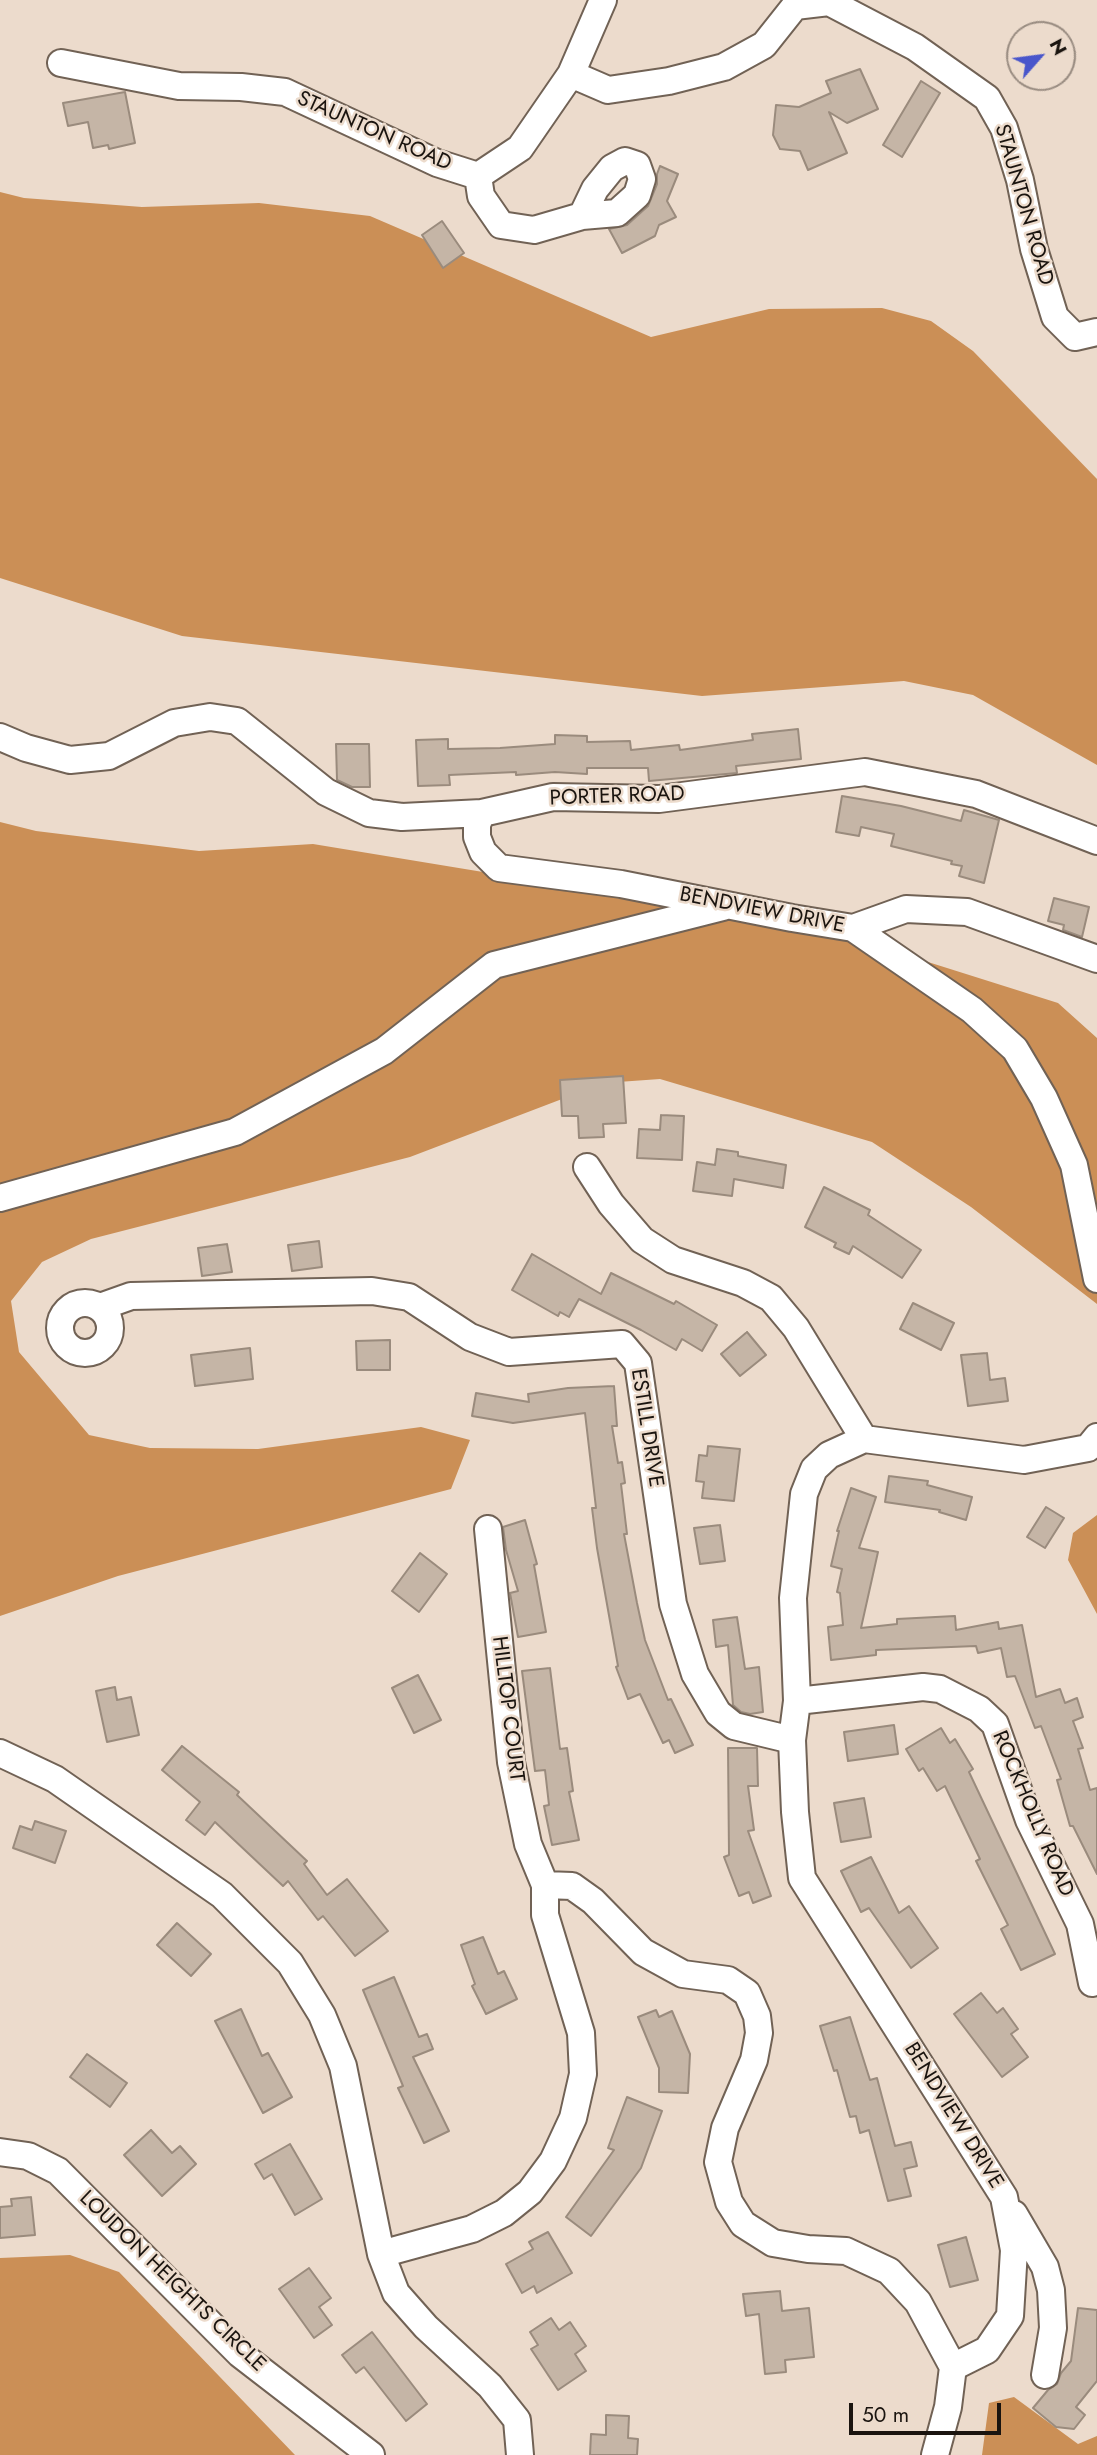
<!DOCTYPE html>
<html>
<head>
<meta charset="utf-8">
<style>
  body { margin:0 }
  #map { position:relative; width:1097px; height:2455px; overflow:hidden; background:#ecdbcc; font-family:Jost,sans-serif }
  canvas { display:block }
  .north { position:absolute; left:1006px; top:21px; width:70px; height:70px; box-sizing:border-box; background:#ecdbcc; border:2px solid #988b80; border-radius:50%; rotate:62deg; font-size:19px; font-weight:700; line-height:28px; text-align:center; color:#1a140f }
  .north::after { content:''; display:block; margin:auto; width:24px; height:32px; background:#4956cb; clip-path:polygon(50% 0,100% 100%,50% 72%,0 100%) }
  .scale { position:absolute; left:849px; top:2403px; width:152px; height:32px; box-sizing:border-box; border:4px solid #1a140f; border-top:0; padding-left:9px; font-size:21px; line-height:24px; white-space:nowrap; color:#1a140f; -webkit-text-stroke:5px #ecdbcc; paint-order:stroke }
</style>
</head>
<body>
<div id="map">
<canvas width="1097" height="2455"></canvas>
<div class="north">N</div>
<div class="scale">50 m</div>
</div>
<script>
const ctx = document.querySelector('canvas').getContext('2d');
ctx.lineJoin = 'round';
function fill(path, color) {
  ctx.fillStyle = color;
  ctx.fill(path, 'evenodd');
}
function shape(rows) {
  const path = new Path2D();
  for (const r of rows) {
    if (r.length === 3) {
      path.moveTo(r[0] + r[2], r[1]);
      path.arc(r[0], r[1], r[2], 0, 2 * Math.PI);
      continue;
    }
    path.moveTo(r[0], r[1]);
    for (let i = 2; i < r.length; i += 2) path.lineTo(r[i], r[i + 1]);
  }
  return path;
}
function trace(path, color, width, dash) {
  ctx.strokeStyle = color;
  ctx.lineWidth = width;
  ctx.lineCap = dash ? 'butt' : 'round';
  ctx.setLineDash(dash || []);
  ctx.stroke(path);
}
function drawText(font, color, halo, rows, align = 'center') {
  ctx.font = font + ' Jost,sans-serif';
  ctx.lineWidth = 5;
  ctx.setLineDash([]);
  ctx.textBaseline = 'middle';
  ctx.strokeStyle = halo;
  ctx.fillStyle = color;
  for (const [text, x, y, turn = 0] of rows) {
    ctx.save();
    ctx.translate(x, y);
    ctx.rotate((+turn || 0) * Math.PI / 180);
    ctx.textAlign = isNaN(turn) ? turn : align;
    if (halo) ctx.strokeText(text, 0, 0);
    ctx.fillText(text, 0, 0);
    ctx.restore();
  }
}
fill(shape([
  [0,192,24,198,142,207,259,203,370,216,651,337,769,309,882,308,931,321,973,351,1097,479,1097,765,973,695,904,681,702,696,182,636,0,578],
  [0,822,36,831,199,851,313,844,817,927,1058,1003,1097,1038,1097,1304,971,1207,872,1142,660,1079,604,1083,410,1157,91,1239,42,1262,11,1301,19,1352,89,1435,150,1448,258,1449,421,1427,470,1440,451,1489,118,1576,0,1616],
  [1097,1515,1097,1614,1068,1560,1073,1533],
  [70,2255,119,2272,295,2455,0,2455,0,2258],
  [1014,2397,1078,2444,1097,2436,1097,2455,982,2455,989,2403]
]), '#cb8f56');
const building = shape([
  [860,69,878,109,847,123,829,112,847,153,808,170,800,151,780,149,773,135,776,105,799,107,831,93,826,81,860,69],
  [921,81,940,93,902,157,883,145,921,81],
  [125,92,135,143,109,149,108,145,93,148,88,122,68,126,63,103,125,92],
  [660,166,678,174,667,201,676,217,659,225,655,236,622,253,609,229,627,225,648,206,657,184,657,174,660,166],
  [442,221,464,253,443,268,422,235,442,221],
  [798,729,801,759,736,766,737,773,649,781,648,768,587,768,587,774,555,772,516,775,516,772,449,775,450,785,418,786,416,740,448,739,448,749,500,748,555,744,555,735,587,736,587,742,630,741,631,750,679,745,680,750,753,740,752,734,798,729],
  [336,744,369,744,370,787,352,787,337,780,336,744],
  [842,796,901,806,961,821,964,810,999,820,984,883,959,876,962,866,951,864,952,861,891,846,894,834,861,827,859,836,836,832,842,796],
  [1054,898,1089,907,1082,937,1063,930,1064,925,1048,921,1054,898],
  [623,1076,626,1123,603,1124,604,1137,579,1138,578,1116,562,1116,560,1080,623,1076],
  [661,1115,684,1116,682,1160,637,1158,639,1129,660,1130,661,1115],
  [717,1149,738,1152,738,1156,786,1165,783,1188,734,1179,732,1196,693,1191,697,1162,715,1165,717,1149],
  [824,1187,870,1210,868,1215,921,1250,902,1278,853,1246,849,1254,834,1247,836,1243,805,1227,824,1187],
  [319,1241,322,1267,292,1271,288,1245,319,1241],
  [227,1244,232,1272,202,1276,198,1248,227,1244],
  [532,1254,601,1294,611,1273,674,1304,676,1301,717,1325,702,1351,682,1339,676,1350,641,1330,579,1299,569,1317,560,1312,558,1316,512,1290,532,1254],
  [913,1303,954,1323,941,1350,900,1329,913,1303],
  [747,1332,766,1355,740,1376,721,1354,747,1332],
  [390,1340,390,1370,357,1370,356,1341,390,1340],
  [250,1348,253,1379,195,1386,191,1355,250,1348],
  [987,1353,990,1380,1005,1378,1008,1401,968,1406,961,1355,987,1353],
  [614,1386,617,1426,612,1426,618,1463,622,1462,625,1483,621,1484,627,1534,624,1534,637,1603,645,1640,668,1700,671,1699,693,1745,675,1753,669,1740,663,1743,640,1694,628,1699,616,1667,618,1666,597,1548,592,1508,596,1508,585,1413,513,1423,472,1416,476,1393,529,1402,528,1394,568,1388,614,1386],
  [708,1446,740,1449,734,1501,702,1498,704,1482,696,1481,699,1455,707,1456,708,1446],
  [889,1476,928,1481,927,1485,972,1497,966,1520,939,1512,940,1510,885,1502,889,1476],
  [851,1488,876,1497,859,1548,878,1552,861,1628,897,1624,897,1619,955,1616,956,1630,998,1622,999,1629,1022,1625,1036,1697,1060,1689,1065,1703,1077,1698,1083,1717,1073,1721,1083,1748,1078,1749,1090,1790,1097,1788,1097,1874,1073,1826,1070,1826,1057,1780,1061,1779,1041,1726,1035,1728,1015,1676,1007,1677,1001,1648,978,1653,976,1646,876,1650,876,1655,831,1660,828,1627,843,1625,840,1593,837,1592,842,1569,831,1566,839,1531,837,1531,851,1488],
  [1046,1507,1064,1518,1045,1548,1027,1537,1046,1507],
  [525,1520,537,1564,534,1565,546,1632,518,1637,510,1593,518,1591,506,1550,503,1527,525,1520],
  [720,1525,725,1561,700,1564,694,1528,720,1525],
  [420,1553,447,1574,419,1612,392,1591,420,1553],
  [737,1617,745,1669,759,1667,763,1712,750,1714,741,1712,733,1705,728,1645,716,1647,713,1620,737,1617],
  [550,1668,560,1749,567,1748,573,1791,569,1792,579,1840,552,1845,544,1806,549,1805,545,1770,535,1771,522,1671,550,1668],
  [418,1675,441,1720,414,1733,392,1688,418,1675],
  [115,1687,117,1700,131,1697,139,1735,107,1742,96,1691,115,1687],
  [894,1725,898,1754,848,1761,844,1732,894,1725],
  [941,1728,950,1743,955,1739,973,1769,969,1772,1055,1954,1021,1970,1001,1929,1008,1925,976,1861,980,1859,945,1786,937,1791,923,1768,919,1771,906,1749,941,1728],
  [182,1746,239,1792,237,1795,307,1861,304,1864,327,1895,347,1879,388,1931,355,1956,323,1916,318,1920,288,1881,283,1886,215,1822,205,1835,186,1820,200,1802,162,1770,182,1746],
  [728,1748,757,1748,758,1786,748,1786,754,1830,748,1831,771,1896,753,1903,749,1892,739,1896,724,1857,729,1855,728,1748],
  [864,1798,871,1837,841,1842,834,1803,864,1798],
  [35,1821,66,1831,55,1863,13,1848,20,1826,32,1830,35,1821],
  [871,1857,899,1913,909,1906,938,1948,911,1968,869,1908,861,1912,841,1871,871,1857],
  [177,1923,211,1954,191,1976,157,1945,177,1923],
  [483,1937,498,1974,504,1971,517,1999,486,2014,472,1986,475,1984,461,1945,483,1937],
  [394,1977,419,2037,427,2034,433,2049,413,2057,449,2131,424,2143,398,2088,403,2086,363,1990,394,1977],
  [981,1993,997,2013,1003,2008,1018,2029,1011,2034,1028,2057,1002,2077,954,2014,981,1993],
  [241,2009,262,2056,268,2053,292,2097,263,2113,215,2021,241,2009],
  [656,2010,659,2017,672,2011,690,2054,688,2093,659,2092,659,2068,638,2017,656,2010],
  [850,2017,870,2080,877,2078,895,2146,911,2142,917,2166,904,2169,911,2196,888,2201,869,2130,860,2133,856,2116,850,2117,837,2070,834,2071,820,2026,850,2017],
  [87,2054,127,2083,110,2107,70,2077,87,2054],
  [627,2097,662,2111,641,2168,591,2236,566,2217,614,2150,608,2148,627,2097],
  [151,2130,172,2153,180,2146,196,2164,162,2196,124,2155,151,2130],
  [290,2144,322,2199,295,2215,272,2174,264,2179,255,2164,290,2144],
  [31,2197,35,2235,0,2238,0,2207,12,2206,11,2199,31,2197],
  [548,2232,572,2273,537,2293,534,2286,522,2293,506,2264,533,2249,529,2242,548,2232],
  [966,2237,978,2280,950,2287,938,2245,966,2237],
  [309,2268,331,2298,319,2307,332,2325,314,2338,279,2289,309,2268],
  [780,2291,782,2311,809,2308,814,2357,785,2360,786,2372,765,2374,759,2314,746,2316,743,2294,780,2291],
  [1078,2308,1097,2310,1097,2381,1076,2407,1085,2415,1074,2429,1056,2427,1033,2408,1048,2390,1057,2384,1061,2373,1071,2361,1078,2308],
  [551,2318,559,2330,570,2322,586,2346,575,2354,586,2371,558,2390,531,2349,538,2345,530,2332,551,2318],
  [372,2332,427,2404,406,2421,364,2367,356,2373,342,2355,372,2332],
  [606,2415,629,2416,628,2438,638,2439,637,2455,590,2455,591,2434,606,2435,606,2415]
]);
fill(building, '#c5b5a6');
trace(building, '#9a8b7d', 2);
const minor = shape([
  [61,63,179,86,241,87,285,92,437,163,478,176,481,196,501,225,534,230,582,216,617,213,637,195,642,179,637,165,625,161,612,168,595,189,582,216],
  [571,74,608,90,669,81,724,67,764,45,795,6,829,2,915,47,987,98,1004,128,1020,180,1034,249,1055,317,1075,337,1097,332],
  [478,176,520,148,571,74,603,0],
  [0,737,26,748,70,760,109,756,174,723,210,717,237,721,326,792,369,813,402,817,482,813,553,797,659,799,865,772,976,794,1097,841],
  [482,813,477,824,477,837,483,852,499,868,621,884,792,918,853,928,972,1010,1015,1049,1044,1098,1074,1165,1097,1279],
  [853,928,906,909,967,912,1097,959],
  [587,1167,611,1204,642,1240,673,1260,743,1283,771,1298,796,1328,864,1439],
  [0,1198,235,1132,384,1051,494,965,723,907],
  [85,1328,25],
  [100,1307,131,1296,372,1291,409,1297,470,1337,509,1352,622,1344,638,1363,673,1604,695,1674,718,1713,734,1726,792,1740],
  [797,1701,923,1687,940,1689,979,1709,995,1724,1029,1820,1080,1924,1092,1983],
  [0,1753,55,1779,222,1895,290,1963,322,2015,343,2066,381,2254,396,2293,426,2327,490,2386,517,2420,520,2455],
  [545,1885,572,1886,593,1901,643,1952,683,1974,728,1980,747,1993,757,2016,759,2033,754,2060,725,2128,718,2162,729,2202,743,2224,773,2243,808,2249,846,2251,889,2271,918,2302,953,2367],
  [0,2152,28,2156,58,2171,240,2354,371,2455],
  [1014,2214,1045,2267,1051,2290,1053,2328,1045,2375],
  [381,2254,472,2229,504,2213,530,2192,553,2161,573,2118,583,2074,581,2033,545,1915,545,1885,528,1844,511,1762,488,1529],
  [953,2367,987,2350,1010,2316,1014,2250,1004,2197,802,1878,795,1812,792,1740,797,1701,793,1598,804,1494,814,1469,829,1455,864,1439,1024,1460,1088,1448,1097,1437],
  [935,2455,948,2407,953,2367]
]);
trace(minor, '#716255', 30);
trace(minor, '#fff', 26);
drawText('21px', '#1a140f', '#ecdbcc', [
  ["STAUNTON ROAD",374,132,24],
  ["STAUNTON ROAD",1023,205,74],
  ["PORTER ROAD",617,797,-2],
  ["BENDVIEW DRIVE",762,911,11],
  ["ESTILL DRIVE",646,1428,81],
  ["HILLTOP COURT",507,1709,83],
  ["ROCKHOLLY ROAD",1032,1814,67],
  ["BENDVIEW DRIVE",953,2116,58],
  ["LOUDON HEIGHTS CIRCLE",172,2282,44]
]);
</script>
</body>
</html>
